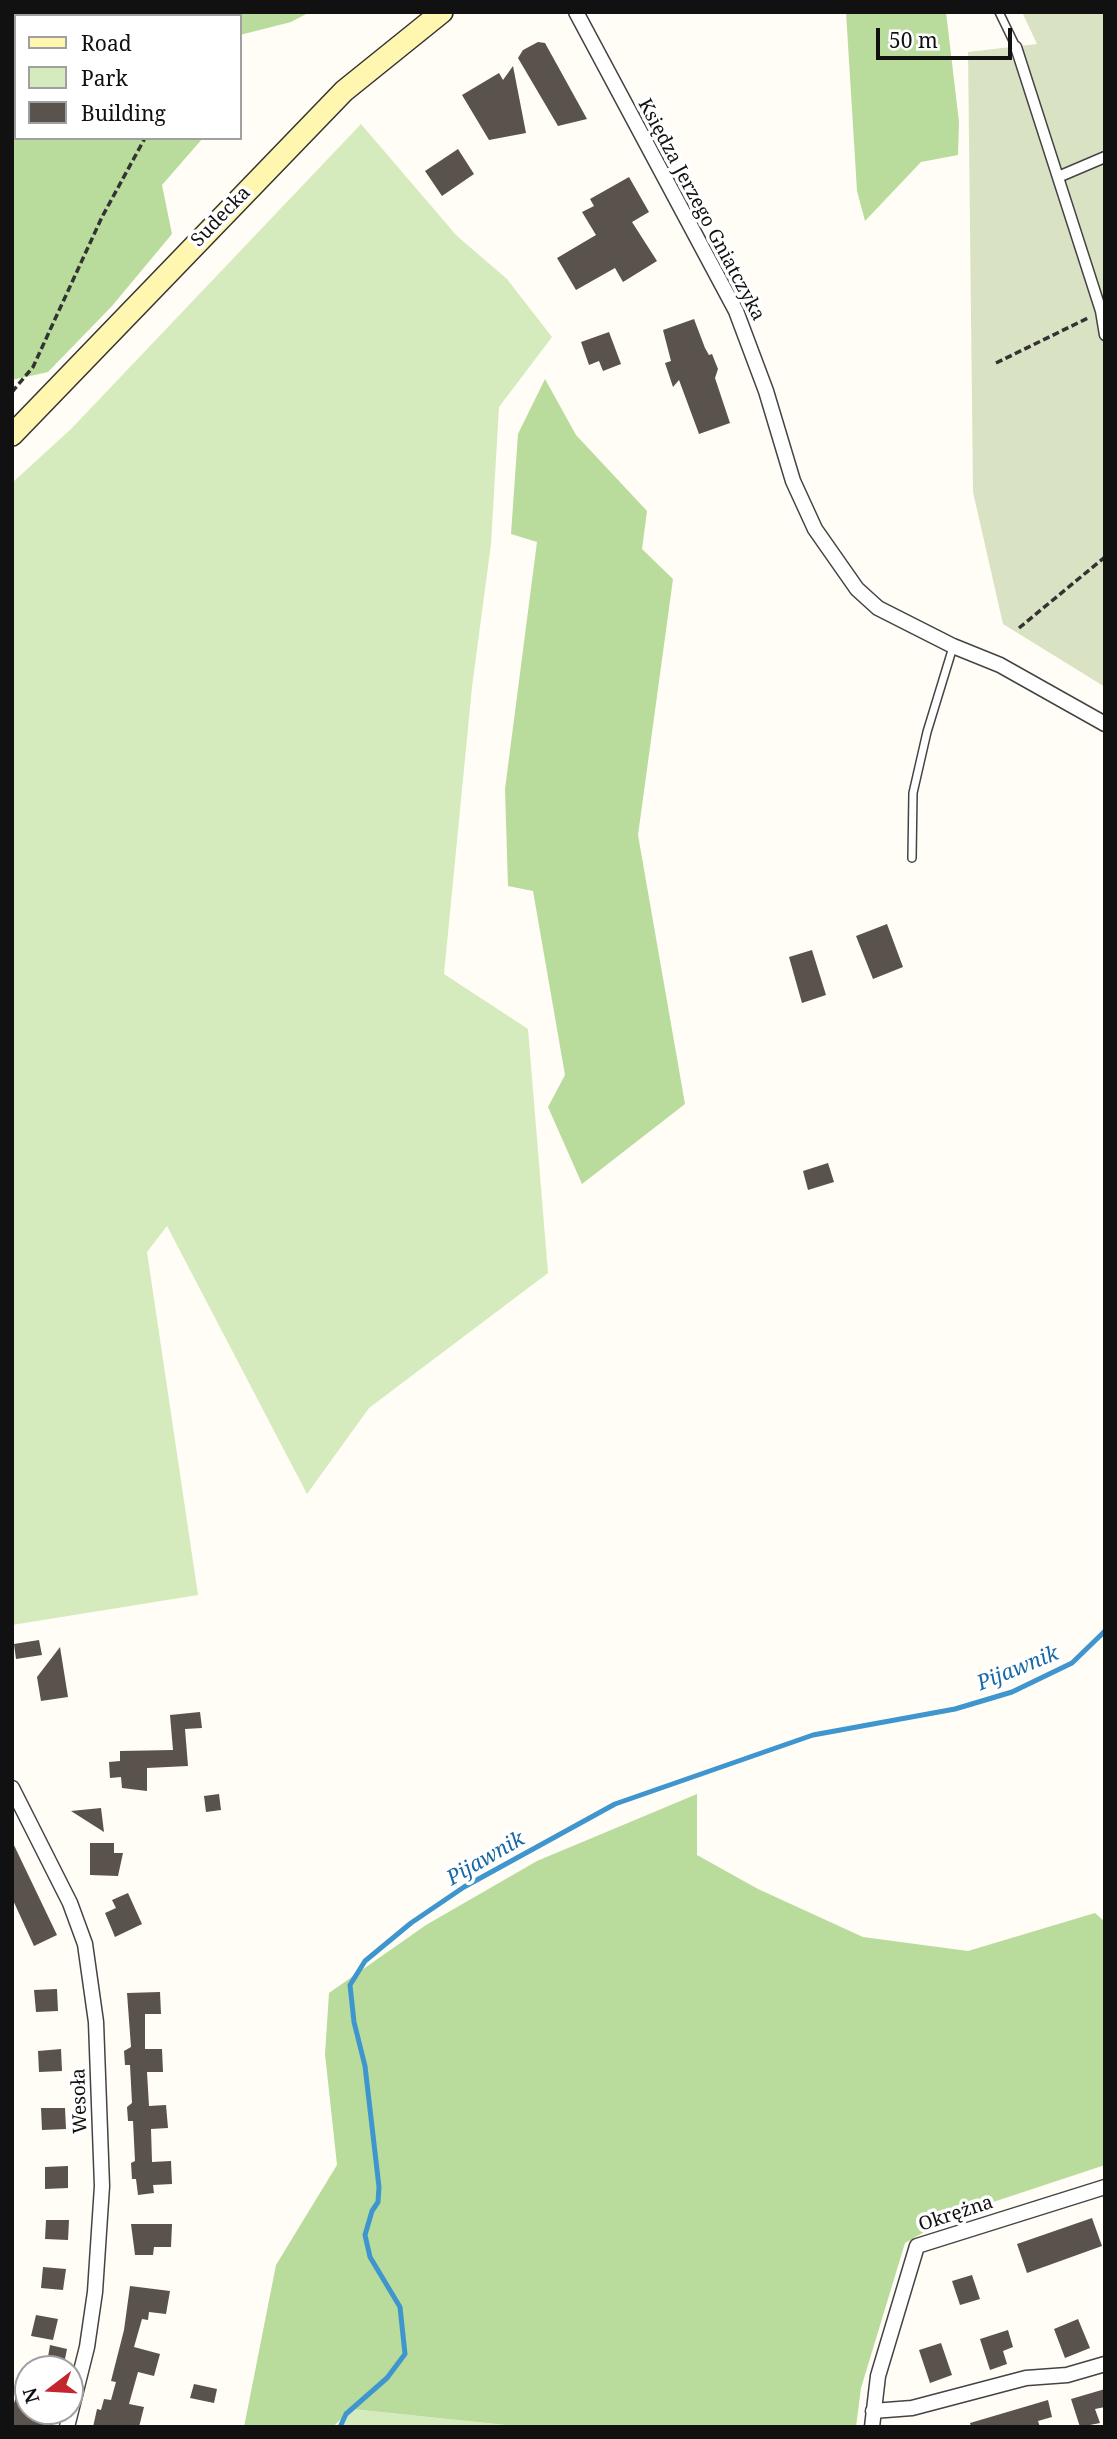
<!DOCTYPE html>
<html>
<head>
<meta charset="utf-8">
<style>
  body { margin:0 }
  #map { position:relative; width:1117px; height:2439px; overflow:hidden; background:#fffdf5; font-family:"Noto Serif",serif }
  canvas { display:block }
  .frame { position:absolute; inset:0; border:14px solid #111; pointer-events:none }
  .legend { position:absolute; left:14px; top:14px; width:228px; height:126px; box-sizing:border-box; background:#fff; border:2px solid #a0a0a0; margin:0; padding:9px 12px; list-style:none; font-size:21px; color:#111 }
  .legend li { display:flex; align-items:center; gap:14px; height:35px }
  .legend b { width:35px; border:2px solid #a0a0a0 }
  .north { position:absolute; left:14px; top:2355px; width:70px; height:70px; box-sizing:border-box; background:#fff; border:2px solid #a0a0a0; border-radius:50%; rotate:253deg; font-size:19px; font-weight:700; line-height:28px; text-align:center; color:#111 }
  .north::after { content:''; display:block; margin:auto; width:24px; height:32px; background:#c4262e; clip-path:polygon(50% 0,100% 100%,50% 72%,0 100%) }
  .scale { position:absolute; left:876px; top:28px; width:136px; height:32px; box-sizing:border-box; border:4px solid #111; border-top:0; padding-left:9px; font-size:21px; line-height:24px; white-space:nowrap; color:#111; -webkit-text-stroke:5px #fff; paint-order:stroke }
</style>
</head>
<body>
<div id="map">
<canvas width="1117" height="2439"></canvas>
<div class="frame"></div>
<ul class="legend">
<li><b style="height:9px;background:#fff6b0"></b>Road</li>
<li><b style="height:19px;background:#d5ebbd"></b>Park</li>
<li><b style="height:19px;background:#5a524d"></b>Building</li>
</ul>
<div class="north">N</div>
<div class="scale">50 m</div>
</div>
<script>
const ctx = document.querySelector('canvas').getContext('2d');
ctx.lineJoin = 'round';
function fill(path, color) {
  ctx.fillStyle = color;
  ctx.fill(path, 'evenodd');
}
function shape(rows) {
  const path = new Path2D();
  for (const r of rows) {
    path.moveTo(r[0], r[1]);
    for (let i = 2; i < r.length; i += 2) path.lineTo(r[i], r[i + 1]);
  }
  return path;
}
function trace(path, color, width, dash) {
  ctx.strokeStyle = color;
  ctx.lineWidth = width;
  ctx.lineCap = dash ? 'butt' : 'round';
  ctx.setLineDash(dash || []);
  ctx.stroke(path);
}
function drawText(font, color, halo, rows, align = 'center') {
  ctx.font = font + ' "Noto Serif",serif';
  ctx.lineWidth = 7;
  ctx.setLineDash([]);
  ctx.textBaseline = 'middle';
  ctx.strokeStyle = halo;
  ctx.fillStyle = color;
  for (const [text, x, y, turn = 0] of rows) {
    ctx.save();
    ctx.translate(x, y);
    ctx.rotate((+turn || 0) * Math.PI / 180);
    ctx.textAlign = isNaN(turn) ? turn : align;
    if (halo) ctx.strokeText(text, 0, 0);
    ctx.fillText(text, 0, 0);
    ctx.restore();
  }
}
fill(shape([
  [361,124,457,236,507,279,552,337,499,407,491,544,472,687,444,974,528,1029,548,1273,369,1408,307,1494,167,1226,147,1252,198,1595,12,1625,12,483,71,429],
  [350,2409,525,2427,343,2427]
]), '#d5ebbd');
fill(shape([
  [12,12,310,12,291,22,240,35,240,16,16,16,16,138,203,138,162,185,172,234,112,306,48,372,12,380],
  [846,12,946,12,959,122,958,155,921,162,865,221,857,191],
  [545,379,576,435,647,511,642,549,673,579,638,835,685,1104,582,1184,548,1107,565,1075,533,891,508,886,505,789,537,542,511,534,518,434],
  [697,1794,697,1855,758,1889,863,1937,968,1951,1095,1913,1105,1922,1105,2165,954,2215,905,2243,861,2388,856,2427,525,2427,351,2409,333,2427,244,2427,276,2265,337,2165,325,2054,329,1993,426,1925,537,1861]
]), '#b9dc9c');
fill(shape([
  [1022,12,1105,12,1105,687,1003,624,973,492,968,52,1037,44]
]), '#d9e3c4');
trace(shape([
  [340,2427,346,2414,387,2378,405,2354,400,2307,370,2257,365,2235,372,2211,378,2202,379,2187,365,2066,354,2022,350,1985,365,1961,411,1923,464,1887,615,1804,813,1735,955,1709,1012,1692,1072,1663,1105,1631]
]), '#3f96cf', 5);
fill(shape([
  [538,42,545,43,587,119,558,126,518,58,523,50],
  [513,66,526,133,489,140,462,95,499,73,503,80],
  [458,149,474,174,442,196,425,171],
  [629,177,649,212,632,222,657,261,623,282,615,268,576,290,557,258,596,235,582,212,594,206,590,199],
  [694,319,705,348,709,355,712,354,718,369,715,378,730,423,699,434,679,380,673,387,665,363,671,361,663,330],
  [609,332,621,364,603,371,599,361,589,365,581,342],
  [887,924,903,967,873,979,856,936],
  [812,950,826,995,802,1003,789,957],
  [828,1163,834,1182,808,1190,803,1171],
  [39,1640,42,1655,16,1659,14,1644],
  [60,1647,68,1697,41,1701,37,1677],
  [200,1712,202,1728,185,1729,188,1766,147,1768,147,1791,122,1788,121,1777,110,1778,109,1762,120,1761,120,1751,173,1750,170,1715],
  [219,1794,221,1810,206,1812,204,1796],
  [101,1808,104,1832,71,1811],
  [12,1841,57,1935,34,1946,12,1898],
  [90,1843,114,1843,114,1853,123,1853,118,1876,90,1875],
  [128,1893,142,1924,115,1937,105,1913,116,1908,112,1900],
  [57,1989,58,2011,36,2012,34,1990],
  [160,1992,161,2014,145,2014,145,2049,162,2049,163,2072,147,2072,149,2106,166,2105,168,2128,151,2129,152,2162,171,2161,172,2184,153,2185,154,2193,138,2195,136,2179,132,2179,131,2163,135,2161,133,2121,128,2121,127,2107,132,2103,130,2065,125,2065,124,2051,131,2047,127,1993],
  [61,2049,62,2071,39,2072,38,2051],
  [41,2108,65,2108,66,2129,42,2130],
  [68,2166,68,2188,45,2189,45,2167],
  [1092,2218,1102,2246,1027,2273,1017,2244],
  [46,2220,69,2220,68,2240,45,2239],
  [131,2224,172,2224,171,2247,154,2247,153,2255,135,2255],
  [43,2267,66,2269,63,2290,41,2288],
  [972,2275,980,2299,960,2305,952,2281],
  [130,2286,170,2291,166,2314,149,2312,148,2320,142,2319,134,2347,160,2354,154,2376,138,2372,129,2404,144,2407,139,2427,93,2427,97,2409,101,2410,104,2399,111,2400,116,2382,111,2381,124,2330],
  [36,2315,58,2319,53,2340,31,2336],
  [1078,2319,1090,2348,1065,2358,1054,2329],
  [1008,2330,1013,2347,1003,2351,1007,2364,990,2370,980,2339],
  [941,2343,952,2375,930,2383,919,2350],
  [50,2345,67,2349,63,2369,46,2369],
  [23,2370,28,2371,28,2411,56,2411,52,2427,12,2427,12,2411],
  [194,2384,217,2389,214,2403,190,2398],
  [1105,2389,1105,2407,1095,2409,1100,2423,1080,2427,1071,2399],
  [1048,2400,1052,2417,1038,2421,1040,2427,971,2427,970,2423]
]), '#5a524d');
const service = shape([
  [999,12,1016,47],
  [912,858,913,793,927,732,953,647]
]);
const pedestrian = shape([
  [1016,47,1101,311,1105,335],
  [1058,177,1105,157]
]);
const minor = shape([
  [576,12,736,311,766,391,793,481,815,529,857,589,878,608,953,646,1000,665,1105,724],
  [12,1788,70,1903,85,1944,96,2022,102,2186,95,2292,87,2347,67,2427],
  [873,2411,912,2408,1026,2378,1067,2375,1105,2364],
  [872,2427,878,2376,917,2246,1105,2187]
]);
const secondary = shape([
  [12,435,344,91,442,12]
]);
trace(service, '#444', 10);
trace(pedestrian, '#444', 13);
trace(minor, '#444', 17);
trace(secondary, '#333', 24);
trace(shape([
  [207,16,209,12],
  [996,363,1090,317],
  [12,392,33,367,102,217,145,138],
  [1019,628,1105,557]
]), '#333', 3.5, [7, 3.5]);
trace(service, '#fff', 7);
trace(pedestrian, '#fff', 10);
trace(minor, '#fff', 14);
trace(secondary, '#fff6b0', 21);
drawText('19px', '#111', '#fff', [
  ["Księdza Jerzego Gniatczyka",701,210,62],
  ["Sudecka",221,217,-46],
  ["Wesoła",80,2101,-92],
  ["Okrężna",956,2214,-18]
]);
drawText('italic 21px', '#1768a6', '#fff', [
  ["Pijawnik",1018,1669,-22],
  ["Pijawnik",486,1859,-30]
]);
</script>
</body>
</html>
